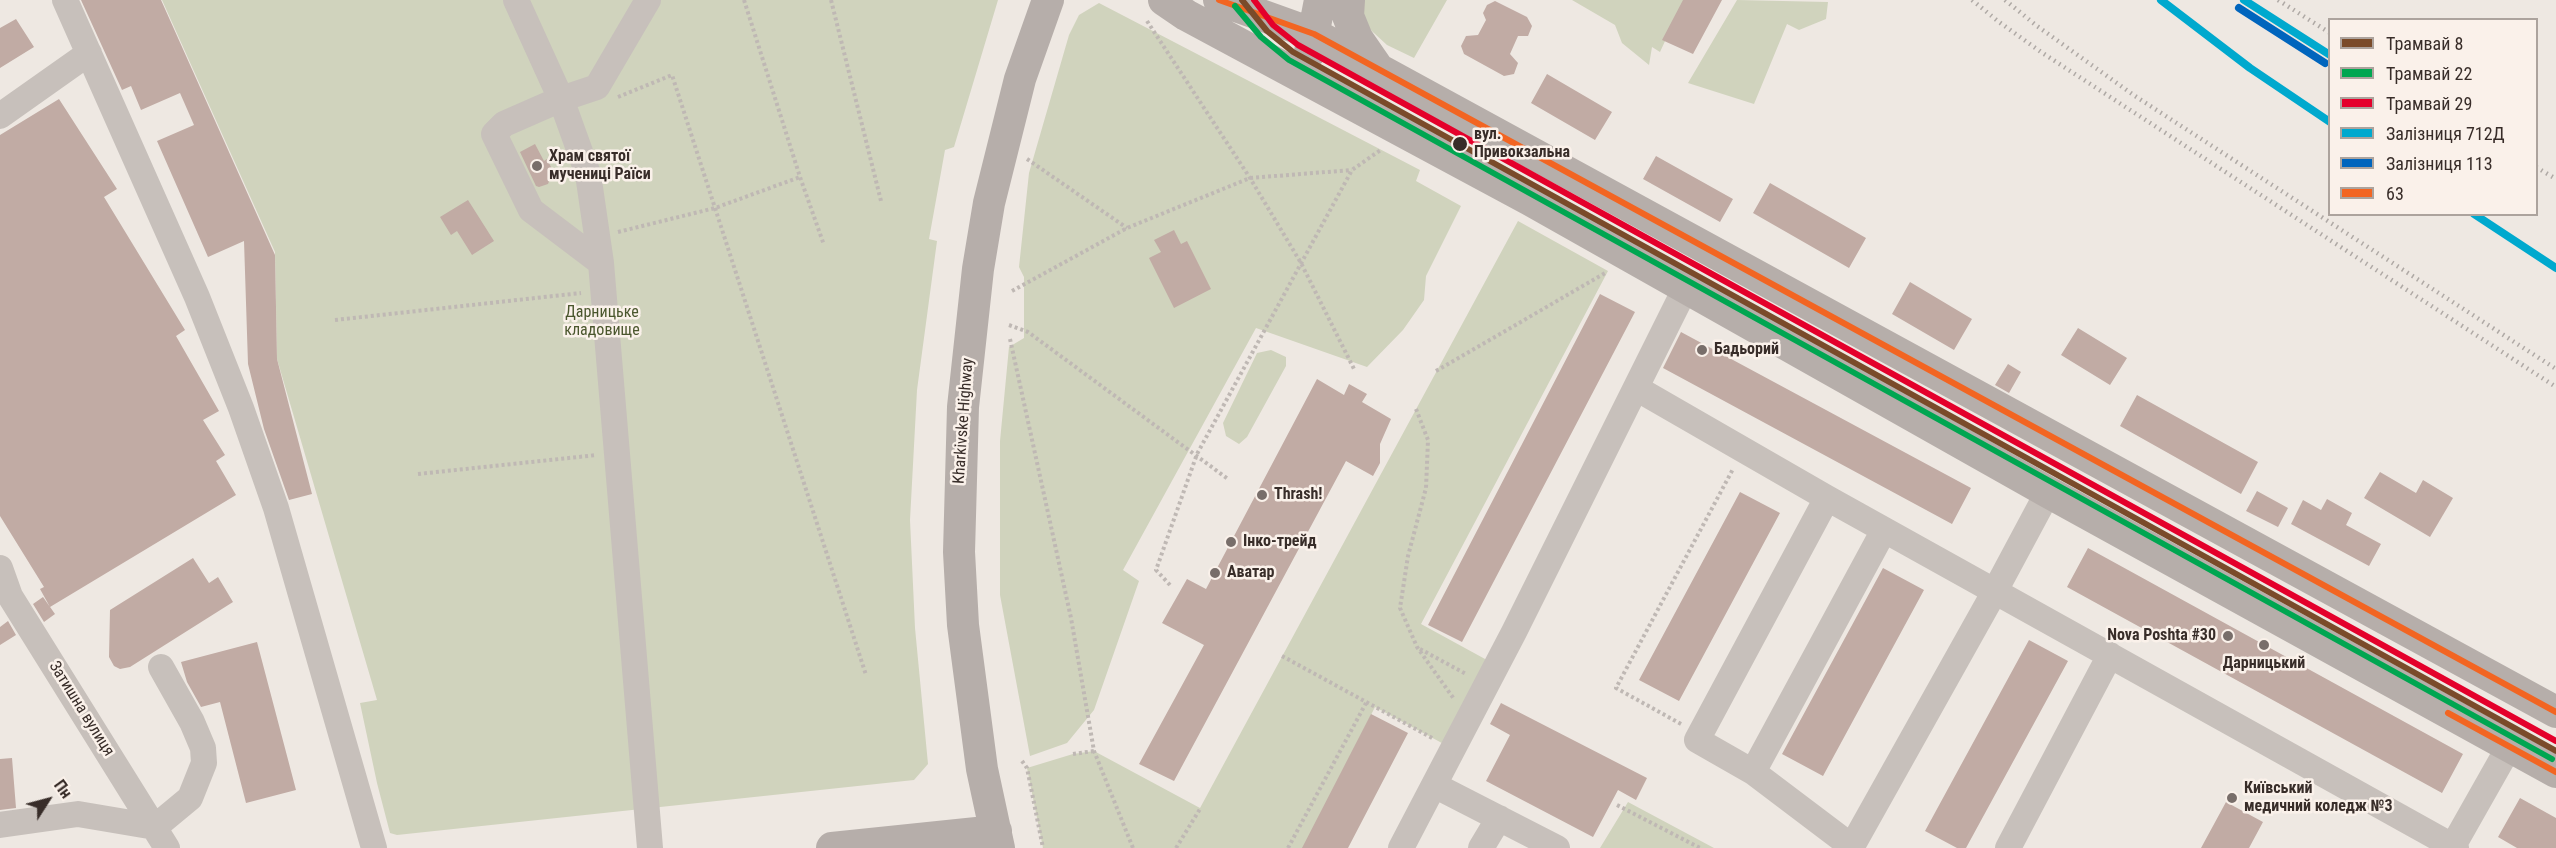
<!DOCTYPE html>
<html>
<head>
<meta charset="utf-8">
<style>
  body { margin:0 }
  #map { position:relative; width:2556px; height:848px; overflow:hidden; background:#eee8e2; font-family:"Roboto Condensed",sans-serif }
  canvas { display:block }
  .legend { position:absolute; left:2328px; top:18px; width:210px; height:198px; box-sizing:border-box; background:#faf1ea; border:2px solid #aca39d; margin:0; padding:8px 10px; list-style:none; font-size:18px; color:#382d29 }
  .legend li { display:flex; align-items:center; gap:12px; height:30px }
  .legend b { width:30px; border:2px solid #aca39d }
  .north { position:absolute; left:18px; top:770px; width:60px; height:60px; -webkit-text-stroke:4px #faf1ea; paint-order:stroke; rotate:54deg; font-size:16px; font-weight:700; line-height:24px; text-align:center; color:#382d29 }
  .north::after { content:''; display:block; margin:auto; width:21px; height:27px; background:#382d29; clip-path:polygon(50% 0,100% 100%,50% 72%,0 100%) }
</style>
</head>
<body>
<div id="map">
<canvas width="2556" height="848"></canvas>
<ul class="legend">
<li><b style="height:8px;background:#7a4b2a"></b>Трамвай 8</li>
<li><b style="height:8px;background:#00a651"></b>Трамвай 22</li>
<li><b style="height:8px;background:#e4002b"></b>Трамвай 29</li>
<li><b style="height:8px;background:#00a9ce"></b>Залізниця 712Д</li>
<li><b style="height:8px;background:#0065bd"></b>Залізниця 113</li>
<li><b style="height:8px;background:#f26522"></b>63</li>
</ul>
<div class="north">Пн</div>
</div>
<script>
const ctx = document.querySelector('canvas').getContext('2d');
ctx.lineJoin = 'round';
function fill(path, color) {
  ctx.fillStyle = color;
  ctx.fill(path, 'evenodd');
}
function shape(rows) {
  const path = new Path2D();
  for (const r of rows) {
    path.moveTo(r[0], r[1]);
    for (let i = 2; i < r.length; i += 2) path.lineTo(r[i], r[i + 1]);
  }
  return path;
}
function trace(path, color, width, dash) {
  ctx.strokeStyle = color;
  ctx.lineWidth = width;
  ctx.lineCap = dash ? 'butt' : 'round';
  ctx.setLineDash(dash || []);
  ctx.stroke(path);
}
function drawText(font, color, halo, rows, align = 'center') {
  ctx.font = font + ' "Roboto Condensed",sans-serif';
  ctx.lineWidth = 5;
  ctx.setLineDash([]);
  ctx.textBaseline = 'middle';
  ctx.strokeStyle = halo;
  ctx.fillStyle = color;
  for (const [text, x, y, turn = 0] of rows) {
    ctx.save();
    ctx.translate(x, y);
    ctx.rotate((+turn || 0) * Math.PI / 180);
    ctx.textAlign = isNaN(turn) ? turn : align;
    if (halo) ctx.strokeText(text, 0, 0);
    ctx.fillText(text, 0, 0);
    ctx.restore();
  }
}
fill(shape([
  [162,0,998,0,954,147,945,150,929,239,937,241,917,390,910,520,915,628,928,764,914,780,397,835,390,833,377,783,360,703,377,700,277,359,275,252],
  [1363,0,1447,0,1414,58,1387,45,1362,22],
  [1572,0,1684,0,1660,52,1652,47,1649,65,1622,43,1615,25],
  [1737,0,1828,2,1826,19,1799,30,1787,24,1754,104,1688,83],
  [1099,3,1420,170,1416,181,1461,206,1426,276,1424,300,1403,330,1367,367,1256,328,1123,570,1139,581,1094,710,1067,743,1030,756,1000,595,1000,441,1009,347,1024,338,1024,277,1019,267,1029,173,1069,35,1079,15],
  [1518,221,1608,271,1421,624,1496,665,1453,749,1375,707,1304,848,1043,848,1027,768,1073,754,1094,751,1200,808],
  [1271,350,1286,357,1286,366,1247,437,1239,444,1226,436,1223,423,1257,353],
  [1628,802,1714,848,1600,848]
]), '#d0d3bd');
fill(shape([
  [81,0,161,0,275,255,277,359,312,494,289,500,264,429,248,364,244,241,208,257,157,141,194,125,180,93,141,110,131,86,122,90],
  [1683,0,1722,0,1693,54,1662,40],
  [1495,1,1527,17,1532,26,1528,36,1518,36,1510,54,1518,63,1514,74,1504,76,1464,54,1461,46,1466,36,1478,35,1486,20,1483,13,1487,5],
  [16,19,34,47,0,68,0,28],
  [1547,74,1612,112,1595,140,1531,103],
  [59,99,117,189,104,197,185,330,176,336,219,411,203,420,225,455,216,461,236,495,50,607,40,589,44,587,0,516,0,135],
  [535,144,544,161,547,159,553,171,548,184,539,187,536,186,520,152],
  [1656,156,1733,199,1720,222,1643,179],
  [1770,183,1866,238,1849,268,1753,213],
  [468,200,494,241,472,255,457,231,451,235,440,217],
  [1174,230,1181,244,1187,241,1211,289,1174,308,1149,258,1161,252,1154,240],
  [1910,282,1972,319,1954,350,1892,314],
  [1600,294,1635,312,1462,642,1428,625],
  [2078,328,2127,358,2110,385,2061,355],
  [1681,332,1971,488,1952,524,1663,368],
  [2008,364,2021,372,2009,393,1995,385],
  [1317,379,1344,395,1349,384,1367,394,1362,402,1391,419,1380,444,1380,463,1373,476,1346,461,1174,781,1139,764,1204,645,1162,623,1187,579,1206,589],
  [2137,395,2258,462,2241,494,2120,426],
  [2380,472,2416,493,2423,480,2453,498,2430,537,2364,498],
  [2257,491,2288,508,2278,527,2246,511],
  [1740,492,1780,513,1679,701,1639,680],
  [2327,499,2352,513,2346,525,2381,544,2369,566,2291,524,2303,500,2321,510],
  [2088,548,2463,754,2442,793,2067,587],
  [193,558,209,583,218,577,233,602,130,667,120,669,114,666,109,657,110,610],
  [1883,568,1924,590,1823,776,1782,754],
  [43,597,55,614,44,622,33,604],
  [8,621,16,635,0,645,0,627],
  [2029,640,2068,661,1966,848,1957,848,1925,831],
  [257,642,296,790,246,803,220,702,201,707,187,682,181,662],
  [1501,703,1647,778,1636,800,1618,790,1593,837,1486,781,1510,735,1490,724],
  [1371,714,1408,733,1348,848,1302,848],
  [12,758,16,808,0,810,0,759],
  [2520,798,2556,818,2556,848,2517,848,2498,837],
  [2226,802,2263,822,2249,848,2201,848]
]), '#c1aba4');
trace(shape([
  [744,0,800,177,824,245],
  [831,0,881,201],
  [1147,21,1250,178,1301,263,1355,371],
  [618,97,672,75,866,675],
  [1027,159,1127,228],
  [618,232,715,208,800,177],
  [1012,291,1127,228,1250,178,1352,170],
  [335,320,581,293],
  [1009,325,1028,332,1228,479],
  [1010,339,1071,618,1094,751,1133,848],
  [1436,371,1607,272],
  [1416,409,1428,440,1426,488,1408,556,1400,608,1417,647,1454,699],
  [418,474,597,455],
  [1170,585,1156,570,1197,454,1352,170,1382,149],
  [1420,649,1466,674],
  [1282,656,1434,739],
  [1681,724,1616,688,1733,469],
  [1073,754,1094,751],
  [1022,761,1027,768,1043,848],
  [1617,805,1700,848],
  [1176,848,1200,809],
  [1288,848,1366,703]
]), '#bfb8b4', 4, [3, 3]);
trace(shape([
  [65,0,197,297,241,408,276,508,374,848],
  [516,0,561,99,588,174,601,263],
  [648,0,597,87,561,99,504,124,494,134,531,210,601,263,650,848],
  [0,116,89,53],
  [1636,388,1827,498,2456,848],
  [1827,498,1697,740,1753,772,1851,846],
  [0,568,10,596,167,848],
  [1753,772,1884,530],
  [1436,786,1557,848],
  [0,825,78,814,155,827,190,798,204,763,203,748,192,722,161,667],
  [2453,846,2509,747],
  [1401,848,1514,632,1685,289],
  [1481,848,1499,818],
  [1851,848,1995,591,2048,492],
  [2008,848,2110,655]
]), '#c7c0bb', 26);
trace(shape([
  [1164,0,1186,15,1530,200,2048,492,2556,772],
  [1219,0,1314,34,2556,712],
  [1349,0,1348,16,1357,38,1377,67],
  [1310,52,1320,0],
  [832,848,996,831],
  [999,848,982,769,963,625,959,552,963,407,978,269,989,203,1020,79,1048,0]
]), '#b6aeaa', 32);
trace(shape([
  [1972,0,1999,22,2041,52,2556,387],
  [2005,0,2037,26,2135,96,2556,369],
  [2278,0,2330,33],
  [2536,167,2556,179]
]), '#afa9a5', 4.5, [1.5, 4.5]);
trace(shape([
  [1219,0,1314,34,2556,712],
  [2448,713,2556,772]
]), '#f26522', 6);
trace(shape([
  [2161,0,2250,68,2330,122],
  [2244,0,2330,55],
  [2474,214,2556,268]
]), '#00a9ce', 8);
trace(shape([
  [2239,8,2325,63]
]), '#0065bd', 8);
trace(shape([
  [1242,0,1267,31,1293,52,2556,751]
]), '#7a4b2a', 6);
trace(shape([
  [1235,6,1261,37,1289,60,2552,759]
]), '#00a651', 6);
trace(shape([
  [1254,0,1273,25,1298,45,2556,741]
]), '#e4002b', 6);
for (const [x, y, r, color] of [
  [1460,144,8,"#382d29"],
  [537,166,6,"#786e6a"],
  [1702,350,6,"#786e6a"],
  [1262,495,6,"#786e6a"],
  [1231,542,6,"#786e6a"],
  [1215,573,6,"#786e6a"],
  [2228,636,6,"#786e6a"],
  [2264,645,6,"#786e6a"],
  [2232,798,6,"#786e6a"]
]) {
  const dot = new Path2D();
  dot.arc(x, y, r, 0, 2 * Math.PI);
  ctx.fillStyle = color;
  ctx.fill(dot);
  trace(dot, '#faf1ea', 2);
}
drawText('bold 16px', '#382d29', '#faf1ea', [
  ["вул.",1474,135],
  ["Привокзальна",1474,153]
], 'left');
drawText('bold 16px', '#382d29', '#faf1ea', [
  ["Храм святої",549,157],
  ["мучениці Раїси",549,175],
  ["Бадьорий",1714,350],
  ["Thrash!",1274,495],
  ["Інко-трейд",1243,542],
  ["Аватар",1227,573],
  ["Nova Poshta #30",2216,636,"right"],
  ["Дарницький",2264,664,"center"],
  ["Київський",2244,789],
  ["медичний коледж №3",2244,807]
], 'left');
drawText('16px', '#4a562d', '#faf1ea', [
  ["Дарницьке",602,313],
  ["кладовище",602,331]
]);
drawText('16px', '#382d29', '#faf1ea', [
  ["Kharkivske Highway",964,421,-86],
  ["Затишна вулиця",81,709,58]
]);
</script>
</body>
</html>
